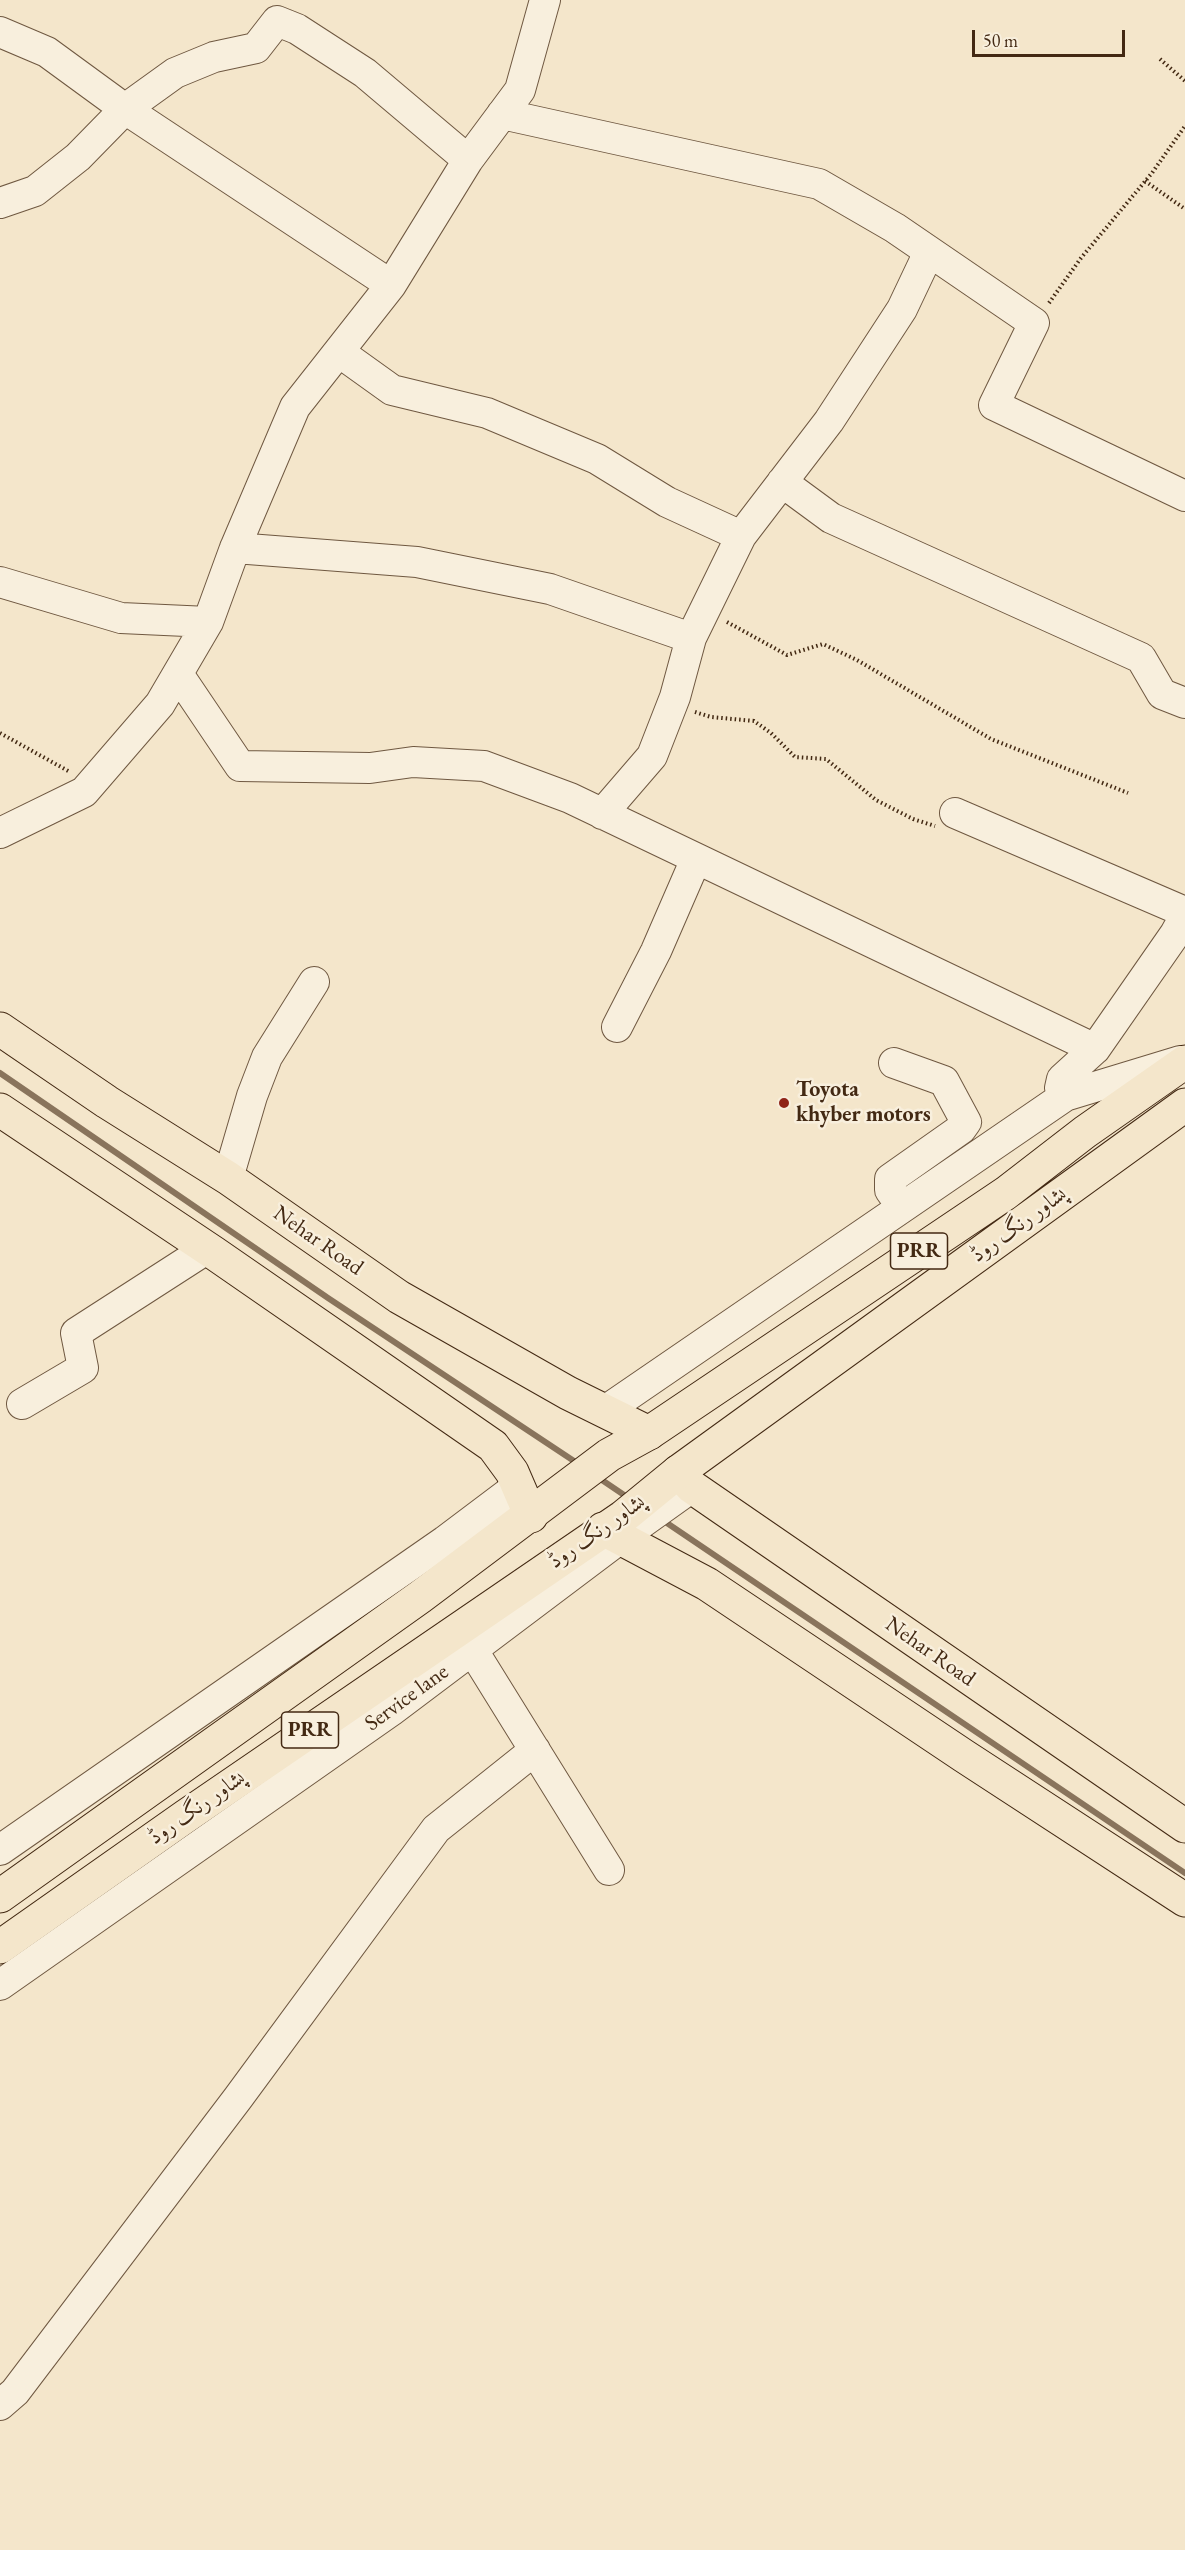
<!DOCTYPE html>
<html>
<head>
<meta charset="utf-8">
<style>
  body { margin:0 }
  #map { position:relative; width:1185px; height:2550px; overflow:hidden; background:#f4e6cb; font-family:"EB Garamond",serif }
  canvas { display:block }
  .scale { position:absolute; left:972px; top:30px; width:153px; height:27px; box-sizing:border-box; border:3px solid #432913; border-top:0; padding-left:8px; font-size:18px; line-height:21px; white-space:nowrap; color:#432913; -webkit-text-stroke:4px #f8efdd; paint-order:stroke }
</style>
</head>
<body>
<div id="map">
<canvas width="1185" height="2550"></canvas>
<div class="scale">50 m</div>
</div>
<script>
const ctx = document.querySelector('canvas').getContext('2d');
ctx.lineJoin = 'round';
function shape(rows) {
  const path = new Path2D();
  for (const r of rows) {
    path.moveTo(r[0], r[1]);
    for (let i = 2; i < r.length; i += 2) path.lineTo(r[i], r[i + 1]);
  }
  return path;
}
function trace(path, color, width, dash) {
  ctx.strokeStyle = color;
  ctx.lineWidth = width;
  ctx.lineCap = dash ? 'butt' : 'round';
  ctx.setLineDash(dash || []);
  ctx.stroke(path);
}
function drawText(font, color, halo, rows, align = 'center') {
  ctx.font = font + ' "EB Garamond",Amiri,serif';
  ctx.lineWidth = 5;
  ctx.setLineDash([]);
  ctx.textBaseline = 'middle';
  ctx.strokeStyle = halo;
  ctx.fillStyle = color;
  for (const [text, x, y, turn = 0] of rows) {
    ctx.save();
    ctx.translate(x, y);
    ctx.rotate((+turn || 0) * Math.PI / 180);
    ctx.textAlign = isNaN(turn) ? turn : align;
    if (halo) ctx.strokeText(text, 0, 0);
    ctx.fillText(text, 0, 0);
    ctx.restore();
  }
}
trace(shape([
  [0,1073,328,1298,580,1465],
  [596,1476,630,1499],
  [661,1519,1185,1873]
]), '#89745c', 6);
const minor = shape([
  [0,32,47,52,125,109,391,285],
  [502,114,819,184,895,228,1034,323,994,405,1185,496],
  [0,203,35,191,78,157,125,109,175,73,214,57,256,48,277,21,297,29,365,73,468,160],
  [339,352,392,390,487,413,597,459,667,502,741,536,829,421,902,309,929,252],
  [782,482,831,518,1141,658,1162,694,1185,703],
  [235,548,417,562,550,589,691,638],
  [0,582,121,618,208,622],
  [178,674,240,766,370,768,413,762,484,766,570,798,1095,1049],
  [955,813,1185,912],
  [602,814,652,756,675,697,691,638,741,536],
  [0,833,84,792,160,704,208,622,235,548,295,407,391,285,468,160,520,90,545,0],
  [617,1027,656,951,696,859],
  [894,1063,944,1081,966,1122,961,1129,890,1179,890,1190,902,1207],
  [1065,1096,1060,1088,1062,1079,1095,1049,1175,934,1185,916],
  [228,1178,252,1096,267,1057,314,982],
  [22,1404,83,1368,76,1333,208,1248],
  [605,1411,1065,1096,1180,1061],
  [462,1633,609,1870],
  [0,1850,445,1541,518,1486],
  [0,1985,391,1711,622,1537,692,1487],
  [0,2405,15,2392,238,2098,436,1829,535,1750]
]);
const major = shape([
  [0,1029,107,1102,228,1178,399,1297,568,1393,649,1433],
  [0,1110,214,1253,493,1446,512,1472,531,1516],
  [678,1472,692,1487,1185,1826],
  [603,1529,707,1584,964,1756,1185,1900]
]);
const highway = shape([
  [0,1896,420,1597,609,1455,649,1433,1006,1193,1085,1132,1185,1062],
  [0,1947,186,1816,623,1517,678,1472,1185,1105]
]);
trace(minor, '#6f5841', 32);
trace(major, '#432913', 35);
trace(highway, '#432913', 35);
trace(shape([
  [1160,59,1185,81],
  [1145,181,1185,209],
  [1049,303,1081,258,1152,173,1185,126],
  [727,622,787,655,823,644,857,660,991,739,1128,793],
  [695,712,711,717,754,721,771,733,795,757,826,759,876,800,913,819,935,826],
  [0,733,70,772]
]), '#432913', 4, [1.5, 3]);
trace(minor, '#f8efdd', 30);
trace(major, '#f4e6cb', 33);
trace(highway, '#f4e6cb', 33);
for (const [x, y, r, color] of [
  [784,1103,6,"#8f2418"]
]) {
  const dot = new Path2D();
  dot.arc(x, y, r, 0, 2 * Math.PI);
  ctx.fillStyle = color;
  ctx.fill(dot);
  trace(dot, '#f8efdd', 2);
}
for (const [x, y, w] of [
  [919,1251,57],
  [310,1730,57]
]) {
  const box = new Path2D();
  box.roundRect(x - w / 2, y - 18, w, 36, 4.5);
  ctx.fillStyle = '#f8efdd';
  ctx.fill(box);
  trace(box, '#432913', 1.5);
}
drawText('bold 21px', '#432913', null, [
  ["PRR",919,1251],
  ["PRR",310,1730]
]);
drawText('bold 22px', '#432913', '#f8efdd', [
  ["Toyota",796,1090],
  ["khyber motors",796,1115]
], 'left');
drawText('22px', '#432913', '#f8efdd', [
  ["پشاور رنگ روڈ",1019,1225,-36],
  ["Nehar Road",318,1241,35],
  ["پشاور رنگ روڈ",597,1532,-35],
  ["Nehar Road",930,1652,35],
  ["Service lane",407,1698,-36],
  ["پشاور رنگ روڈ",197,1808,-35]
]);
</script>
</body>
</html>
